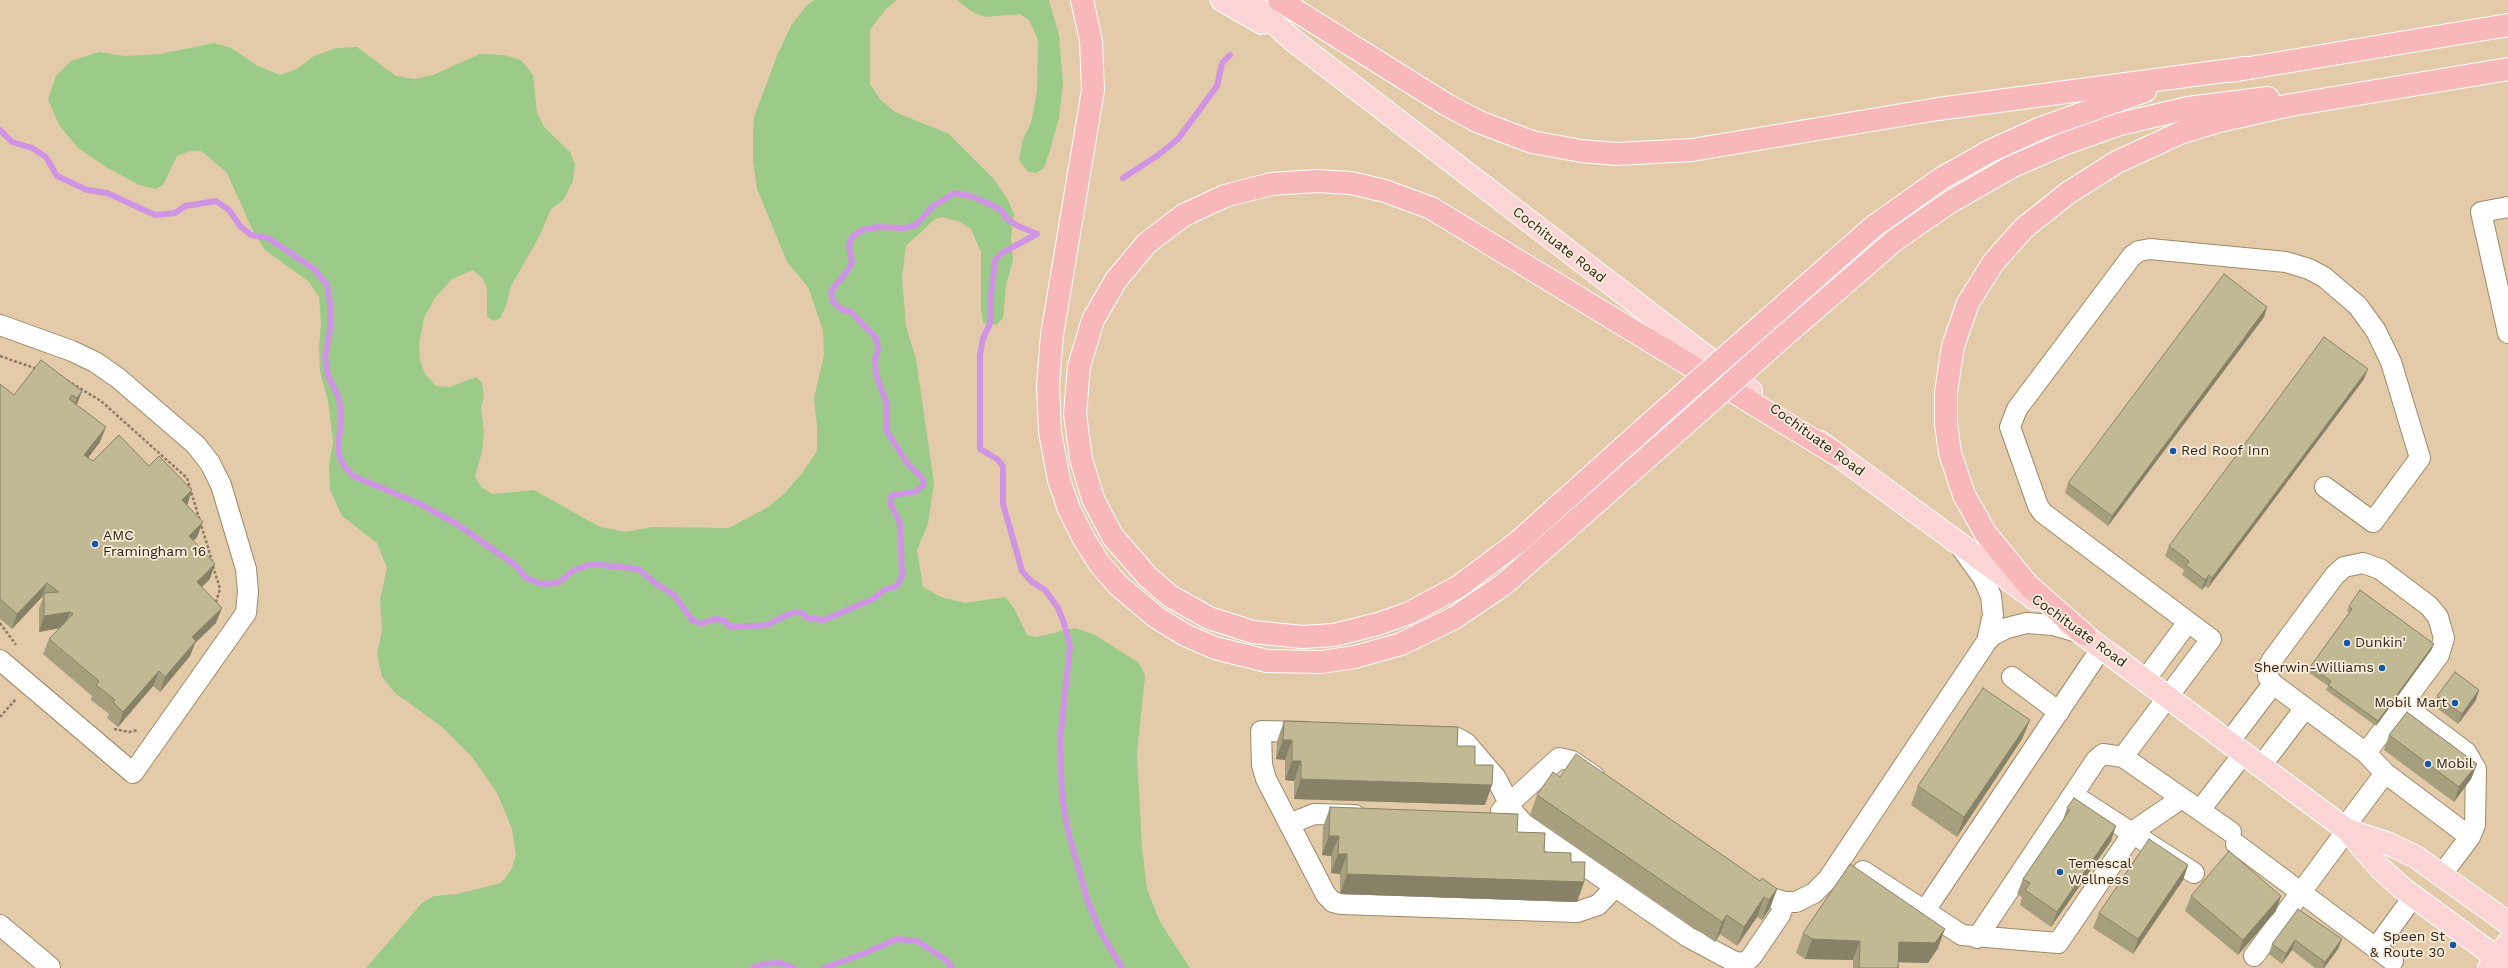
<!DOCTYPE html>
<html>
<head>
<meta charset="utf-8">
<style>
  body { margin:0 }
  canvas { display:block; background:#e3cba9 }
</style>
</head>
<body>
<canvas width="2508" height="968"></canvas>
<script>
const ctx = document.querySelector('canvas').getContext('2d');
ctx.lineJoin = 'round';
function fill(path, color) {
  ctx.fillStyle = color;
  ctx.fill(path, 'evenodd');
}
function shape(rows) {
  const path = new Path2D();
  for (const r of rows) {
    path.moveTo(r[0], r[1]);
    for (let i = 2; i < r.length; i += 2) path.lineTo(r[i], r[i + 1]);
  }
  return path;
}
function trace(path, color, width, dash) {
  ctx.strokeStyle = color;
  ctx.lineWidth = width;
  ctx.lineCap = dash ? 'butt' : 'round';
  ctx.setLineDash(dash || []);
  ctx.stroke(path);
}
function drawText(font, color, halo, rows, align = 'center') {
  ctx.font = font + ' "Work Sans",sans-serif';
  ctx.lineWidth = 3.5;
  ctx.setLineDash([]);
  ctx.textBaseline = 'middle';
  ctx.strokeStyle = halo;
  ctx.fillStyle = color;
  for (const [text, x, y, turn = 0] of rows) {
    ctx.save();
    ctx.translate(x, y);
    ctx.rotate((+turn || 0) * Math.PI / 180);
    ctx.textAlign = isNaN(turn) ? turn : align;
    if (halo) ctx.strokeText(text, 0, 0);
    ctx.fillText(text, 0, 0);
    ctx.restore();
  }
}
fill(shape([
  [815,0,897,0,886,9,870,30,870,84,880,99,895,112,949,134,994,179,1008,200,1014,214,1011,239,1013,260,1006,286,1003,318,996,325,983,323,981,309,981,252,971,229,958,221,942,217,935,219,906,246,902,277,906,326,916,359,934,483,928,524,917,550,923,587,941,597,965,603,1005,597,1014,608,1027,635,1037,637,1075,628,1095,635,1139,663,1145,676,1137,754,1142,847,1147,889,1160,922,1190,968,366,968,422,903,434,896,458,894,501,883,511,870,516,855,512,829,497,793,472,757,441,726,395,693,382,677,377,653,382,631,380,600,387,568,377,543,342,516,330,490,329,464,333,442,328,401,320,371,319,346,321,323,319,297,309,282,265,250,252,229,227,173,201,151,191,151,177,156,163,185,155,189,139,185,106,167,78,148,59,125,48,99,56,76,71,61,99,52,125,56,160,54,214,43,231,48,258,66,280,75,297,69,314,56,336,48,357,47,396,76,414,79,433,75,480,54,504,55,521,60,533,75,537,113,544,127,570,152,575,164,573,181,564,199,551,209,540,235,511,286,506,306,500,318,494,321,487,317,487,289,483,279,473,270,452,279,435,298,424,318,419,344,420,360,425,374,436,386,450,387,476,377,482,383,484,397,481,407,484,432,482,452,475,476,481,487,492,494,534,490,600,527,626,532,652,527,729,528,768,507,785,493,803,472,817,451,817,427,814,398,824,355,823,330,808,287,787,262,757,189,753,162,753,134,754,117,778,53,792,24,808,4],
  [957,0,1049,0,1059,35,1063,83,1059,118,1049,153,1044,168,1036,173,1028,172,1019,160,1023,139,1031,123,1037,92,1038,40,1029,20,1020,14,986,17,974,13]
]), '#9ccb89');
trace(shape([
  [0,130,12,142,32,148,46,157,57,176,87,190,107,193,155,215,175,213,185,206,216,201,229,210,240,226,251,235,268,238,314,269,327,285,330,303,330,329,325,357,328,376,339,398,341,416,338,453,344,466,353,476,420,504,455,523,515,565,526,578,541,584,558,583,574,570,592,564,638,569,655,583,674,595,692,620,701,624,714,619,723,620,731,627,767,625,789,614,800,612,808,618,824,620,873,599,884,590,897,586,902,576,900,523,890,503,892,495,915,492,924,485,922,478,907,463,886,430,886,402,876,375,875,360,878,349,876,338,850,311,844,311,833,302,831,291,848,270,852,262,849,246,852,237,862,230,878,227,905,228,916,225,932,207,954,193,970,196,987,203,1001,210,1007,219,1018,226,1037,234],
  [1123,178,1157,156,1178,139,1217,86,1222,63,1230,55],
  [1037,234,1002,253,995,260,990,303,991,317,989,326,983,338,980,355,980,449,997,459,1003,466,1003,504,1022,571,1032,582,1045,590,1058,608,1064,623,1070,646,1060,740,1062,797,1068,831,1087,899,1101,933,1122,968],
  [753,968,763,964,780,963,794,968],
  [824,968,863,954,897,939,917,941,946,960,952,968]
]), '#cf95e4', 6);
const minor = shape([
  [2508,207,2481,212,2508,333],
  [0,325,72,351,95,362,118,378,196,445,210,463,221,485,246,569,248,591,246,613,133,773,0,660],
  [1962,549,1983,578,1991,596,1993,615,1987,641],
  [2012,677,2059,712],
  [2145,680,2188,622],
  [2402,704,2466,752,2476,769,2475,825,2470,837,2442,874],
  [1306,732,1261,731,1262,765,1266,779,1326,895,1333,902,1341,904,1577,912,1598,905,1615,887],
  [1430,737,1457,738,1466,743,1496,778,1514,813,1524,824,1688,937,1735,962,1745,963,1752,956,1780,915,1785,902],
  [2229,742,2273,684],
  [2366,753,2439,655,2444,638,2438,617,2429,606,2380,569,2363,563,2344,567,2335,575,2272,660,2268,667,2268,677,2273,684,2366,753,2385,773,2470,837],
  [2123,757,2211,639,2043,513,2038,506,2010,427,2017,409,2132,256,2139,251,2150,249,2286,262,2309,269,2324,277,2358,306,2376,331,2391,362,2420,458,2373,522,2325,487],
  [2261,766,2305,708],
  [2073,795,2194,873],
  [2200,810,2244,753],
  [1501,811,1559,758,1572,761,1594,776],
  [1289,824,1314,814,1355,815],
  [2344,828,2385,773],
  [2236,844,2393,961],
  [1863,871,1962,935,2058,943,2135,830,2182,798],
  [1772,898,1785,902,1796,902,1814,893,1828,879,1987,641,1993,635,2007,628,2027,623,2053,625,2084,634],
  [1924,912,2102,647],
  [0,925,50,967],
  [1977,938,2096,760,2103,754,2123,757,2231,832],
  [2376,948,2413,897],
  [2254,956,2347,830]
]);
const major = shape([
  [1222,0,1262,23],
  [1248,0,1294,41,1751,391],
  [1820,442,2035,599],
  [2069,624,2347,830,2380,868,2402,888,2508,966],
  [2347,830,2389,844,2416,857,2508,923],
  [2489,968,2508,943]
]);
const highway = shape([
  [1082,0,1091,41,1093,90,1052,335,1048,385,1050,432,1059,480,1069,509,1084,539,1099,563,1118,585,1156,617,1185,635,1215,648,1267,661,1321,662,1355,657,1401,644,1454,618,1503,585,1683,426],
  [1279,0,1447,105,1479,122,1532,142,1581,151,1617,154,1692,150,1938,109,2246,68],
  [2231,71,2508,25],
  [1764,323,1873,227,1942,178,1990,151,2041,128,2145,91],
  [1784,336,1895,240,1950,202,2011,167,2064,144,2120,124,2188,108,2268,98],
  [1664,411,1518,542,1458,587,1409,613,1378,624,1334,635,1303,637,1253,632,1209,618,1170,596,1148,577,1113,537,1093,499,1081,459,1075,414,1079,366,1093,320,1116,280,1147,243,1184,215,1225,196,1271,184,1317,181,1351,183,1385,191,1431,208,1836,454],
  [2084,634,2028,585,1986,534,1964,495,1950,453,1946,424,1946,392,1953,346,1968,303,1993,263,2024,228,2068,193,2117,162,2180,133,2219,121,2291,105,2508,69]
]);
trace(minor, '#9f8969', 22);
trace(major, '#fff', 24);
trace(highway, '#fff', 24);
trace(shape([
  [0,356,37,369],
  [63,378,101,401,187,478,212,561],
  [213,566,220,589,215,605],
  [0,623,16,645],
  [0,717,16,699],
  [114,729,129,732,138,730]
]), '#8d7c64', 2.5, [3, 2]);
trace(minor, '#fff', 20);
trace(major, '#fbd4d6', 22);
trace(highway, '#f8b8ba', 22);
const highwayBridge = shape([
  [1664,411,1764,323],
  [1683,426,1784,336]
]);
trace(highwayBridge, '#fff', 24, []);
trace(highwayBridge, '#f8b8ba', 22);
fill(shape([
  [2267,307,2264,317,2108,526,2065,493,2068,483],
  [2364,379,2208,588,2205,586,2202,590,2182,575,2184,570,2165,556,2169,546],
  [0,384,14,395,82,391,77,405,100,442,88,458,93,461,187,505,197,537,193,541,210,579,202,587,216,623,195,643,190,656,160,692,153,686,118,727,107,718,109,714,91,700,92,696,43,654,49,639,60,628,39,632,39,608,43,598,41,598,12,629,0,619],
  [2349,606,2432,649,2376,726,2326,690,2328,686,2308,672,2310,667,2349,613,2347,611],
  [2437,696,2476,700,2458,724,2434,706],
  [2030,720,2022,739,1957,837,1911,805,1918,786],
  [1284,721,1457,746,1475,765,1485,805,1294,799,1294,781,1285,780,1285,760,1276,759,1277,741],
  [2389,735,2477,764,2471,779,2454,802,2384,750],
  [1560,777,1760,881,1777,889,1770,908,1762,920,1757,917,1737,946,1720,934,1715,942,1530,815,1537,795],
  [1330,807,1517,832,1544,852,1571,862,1584,882,1577,902,1340,894,1340,874,1331,873,1331,856,1322,855,1323,827],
  [2067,808,2111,841,2051,927,2020,905,2022,897,2017,894,2023,879,2063,820],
  [2188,865,2183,880,2133,954,2093,928,2099,913],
  [2191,896,2276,911,2238,955,2185,911],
  [2298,909,2342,939,2338,949,2324,968,2315,968,2292,950,2282,964,2269,954,2272,944],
  [1803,933,1938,948,1928,963,1898,962,1898,968,1853,968,1853,960,1805,959,1796,953]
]), '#a69f7e');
fill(shape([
  [2267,307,2264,317,2108,526,2112,516],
  [2368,369,2364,379,2208,588,2212,578],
  [82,391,76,406,71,413,77,398],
  [106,427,100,442,79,470,84,455],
  [192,490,187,506,182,500],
  [203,522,197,537,183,551,189,536],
  [215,564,210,579,191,597,197,582],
  [2209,575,2205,586,2202,590,2205,580],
  [47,583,41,598,12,629,17,614],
  [222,608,216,623,195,643,190,656,160,692,165,677,192,637],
  [70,612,65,627,39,632,44,616],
  [2434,644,2432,649,2376,726,2378,721],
  [159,671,153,686,118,727,123,712],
  [2479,690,2476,700,2458,724,2462,714],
  [2030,720,2022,739,1957,837,1964,817],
  [1283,740,1292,740,1285,760,1276,759],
  [1292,761,1301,761,1294,781,1285,780],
  [2477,764,2471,779,2454,802,2459,787],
  [1301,779,1492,785,1485,805,1294,799],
  [2116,826,2111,841,2051,927,2057,912],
  [1329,836,1339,836,1331,856,1322,855],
  [1338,854,1347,854,1340,874,1331,873],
  [2188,865,2183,880,2133,954,2138,939],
  [1347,874,1584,882,1577,902,1340,894],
  [1777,889,1770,908,1762,920,1769,900],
  [2281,896,2276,911,2238,955,2243,940],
  [1764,897,1757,917,1737,946,1744,927],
  [1727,915,1720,934,1715,942,1722,922],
  [1945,929,1938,948,1928,963,1891,962,1899,942],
  [1812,939,1860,941,1853,960,1805,959],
  [2342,939,2338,949,2324,968,2323,968,2325,962],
  [2295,940,2292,950,2282,964,2286,954]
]), '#878267');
const building = shape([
  [2224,274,2267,307,2112,516,2068,483,2224,274],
  [2324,337,2368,369,2212,578,2209,575,2205,580,2186,565,2189,561,2169,546,2324,337],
  [41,360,82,391,77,398,72,395,69,399,106,427,84,455,93,461,119,435,149,466,159,456,192,490,182,500,203,522,189,536,215,564,197,582,222,608,192,637,196,641,165,677,159,671,123,712,113,702,115,700,96,685,99,681,49,639,73,614,70,612,44,616,44,593,59,592,47,583,17,614,0,599,0,384,14,395,41,360],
  [2360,590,2434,644,2378,721,2328,685,2331,681,2310,667,2352,609,2349,606,2360,590],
  [2455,672,2479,690,2462,714,2437,696,2455,672],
  [1983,688,2030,720,1964,817,1918,786,1983,688],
  [2407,712,2477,764,2459,787,2389,735,2407,712],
  [1284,721,1458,727,1457,746,1475,746,1475,765,1493,765,1492,785,1301,779,1301,761,1292,761,1292,740,1283,740,1284,721],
  [1576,754,1760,881,1762,878,1777,889,1769,900,1764,897,1744,927,1727,915,1722,922,1537,795,1553,772,1560,777,1576,754],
  [2074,798,2116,826,2057,912,2025,890,2030,883,2023,879,2070,810,2067,808,2074,798],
  [1330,807,1518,814,1517,832,1545,833,1544,852,1571,853,1571,862,1585,862,1584,882,1347,874,1347,854,1338,854,1339,836,1329,836,1330,807],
  [2149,839,2188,865,2138,939,2099,913,2149,839],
  [2229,851,2281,896,2243,940,2191,896,2229,851],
  [1850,864,1945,929,1935,943,1899,942,1898,968,1859,968,1860,941,1812,939,1803,933,1850,864],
  [2298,909,2342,939,2325,962,2295,940,2286,954,2272,944,2298,909]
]);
fill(building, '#c1b993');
trace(building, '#878267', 1);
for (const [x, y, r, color] of [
  [2173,451,4,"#1856a7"],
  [95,544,4,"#1856a7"],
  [2347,643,4,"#1856a7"],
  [2382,668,4,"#1856a7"],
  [2455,703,4,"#1856a7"],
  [2428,764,4,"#1856a7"],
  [2060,872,4,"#1856a7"],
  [2453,945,4,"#1856a7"]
]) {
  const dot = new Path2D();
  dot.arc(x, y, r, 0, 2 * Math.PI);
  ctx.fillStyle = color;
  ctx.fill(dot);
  trace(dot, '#faeedd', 1.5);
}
drawText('14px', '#2b2215', '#faeedd', [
  ["Cochituate Road",1559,245,38],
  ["Cochituate Road",1817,440,36],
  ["Cochituate Road",2079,631,36]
]);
drawText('14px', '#2b2215', '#faeedd', [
  ["Red Roof Inn",2181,451],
  ["AMC",103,536],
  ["Framingham 16",103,552],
  ["Dunkin'",2355,643],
  ["Sherwin-Williams",2374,668,"right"],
  ["Mobil Mart",2447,703,"right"],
  ["Mobil",2436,764],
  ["Temescal",2068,864],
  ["Wellness",2068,880],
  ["Speen St",2445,937,"right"],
  ["& Route 30",2445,953,"right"]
], 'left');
</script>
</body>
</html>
